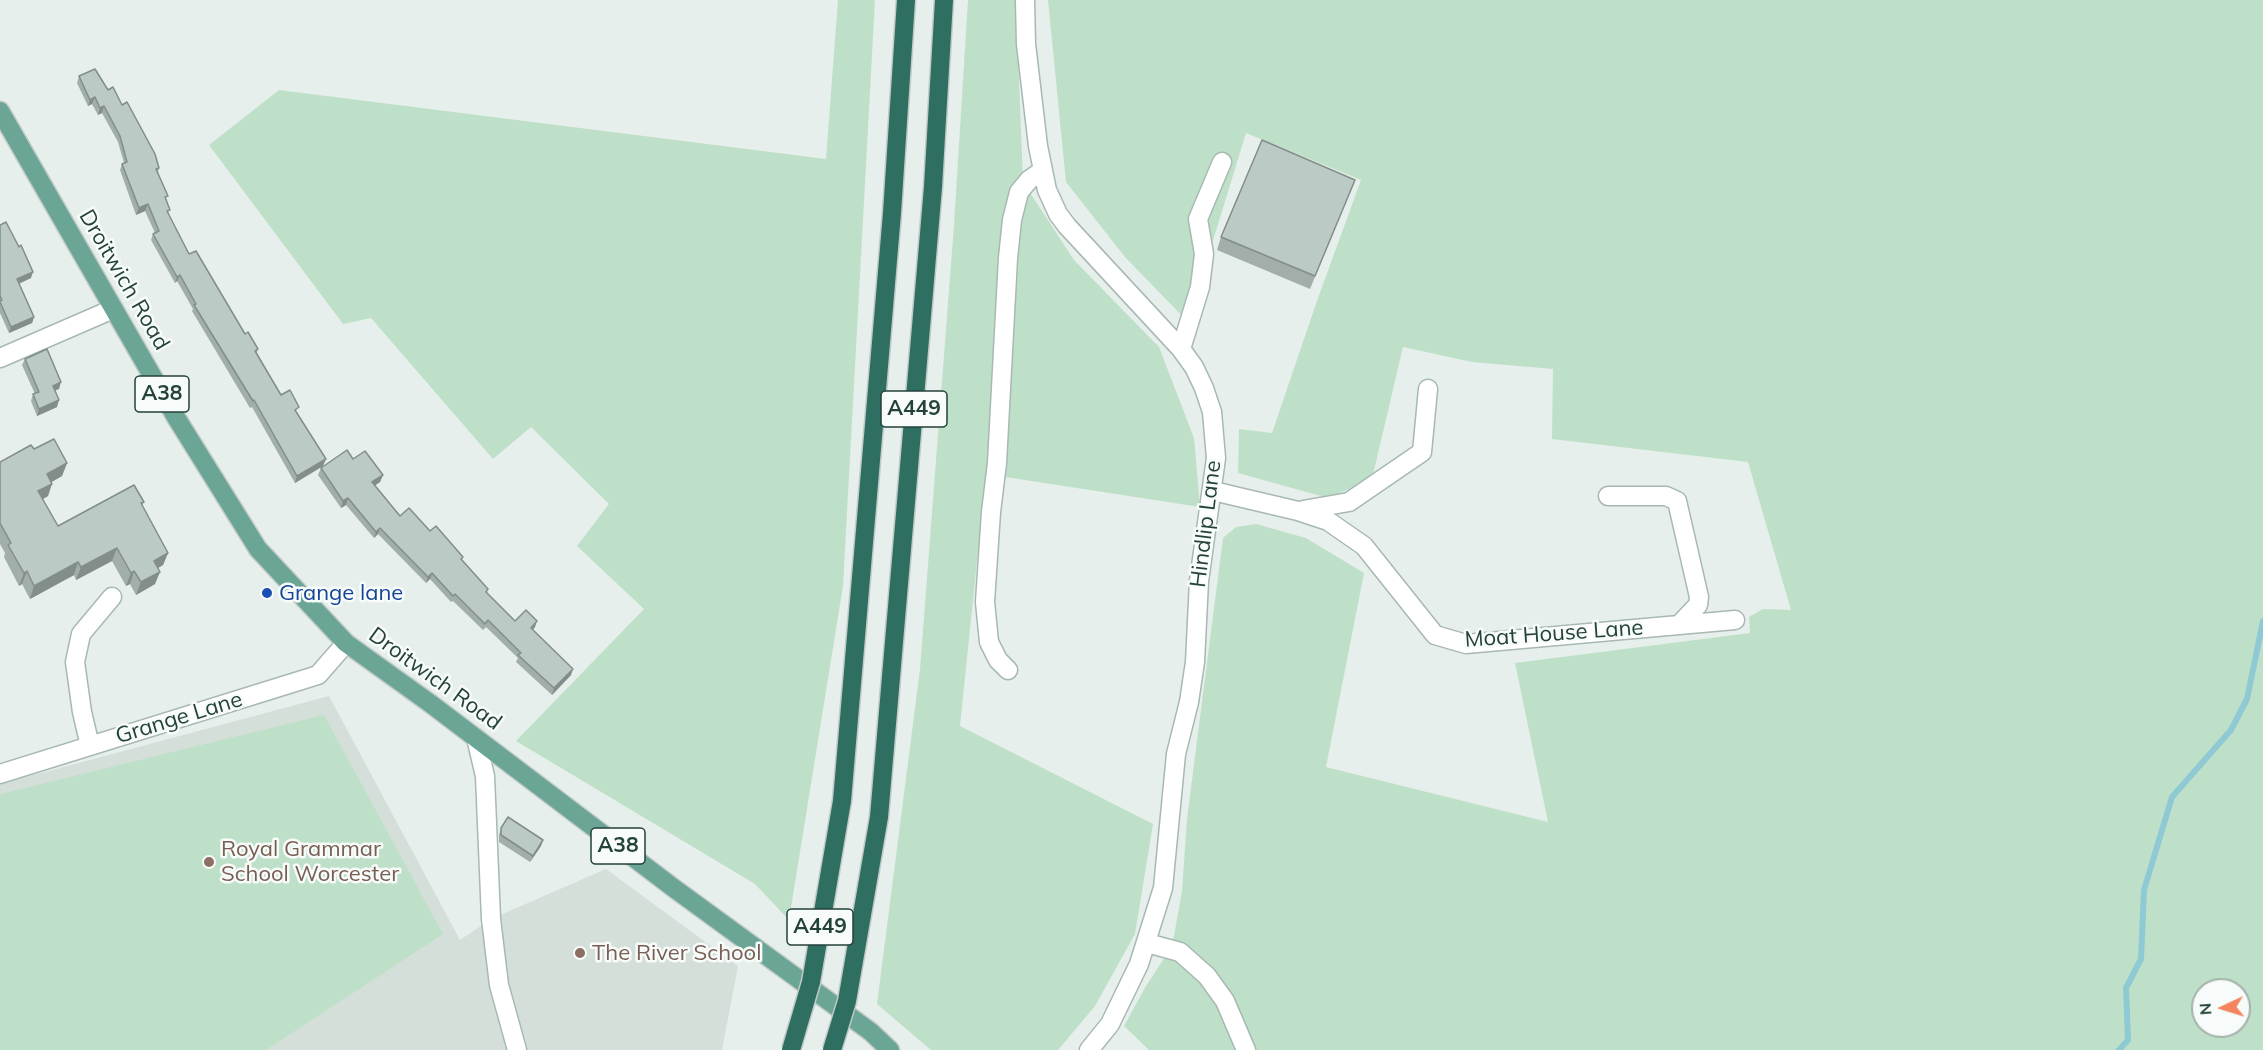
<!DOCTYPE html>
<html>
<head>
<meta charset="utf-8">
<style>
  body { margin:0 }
  #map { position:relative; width:2263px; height:1050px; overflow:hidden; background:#e6efeb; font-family:Mulish,sans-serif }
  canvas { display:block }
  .north { position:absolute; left:2191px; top:978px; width:60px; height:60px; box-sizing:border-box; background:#f7fbf9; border:2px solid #a3b1ad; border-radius:50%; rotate:266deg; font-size:16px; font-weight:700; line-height:24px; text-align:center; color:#24423a }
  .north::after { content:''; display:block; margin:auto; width:21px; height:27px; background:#f4845f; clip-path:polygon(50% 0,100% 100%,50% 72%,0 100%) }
</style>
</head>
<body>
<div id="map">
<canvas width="2263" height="1050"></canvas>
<div class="north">N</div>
</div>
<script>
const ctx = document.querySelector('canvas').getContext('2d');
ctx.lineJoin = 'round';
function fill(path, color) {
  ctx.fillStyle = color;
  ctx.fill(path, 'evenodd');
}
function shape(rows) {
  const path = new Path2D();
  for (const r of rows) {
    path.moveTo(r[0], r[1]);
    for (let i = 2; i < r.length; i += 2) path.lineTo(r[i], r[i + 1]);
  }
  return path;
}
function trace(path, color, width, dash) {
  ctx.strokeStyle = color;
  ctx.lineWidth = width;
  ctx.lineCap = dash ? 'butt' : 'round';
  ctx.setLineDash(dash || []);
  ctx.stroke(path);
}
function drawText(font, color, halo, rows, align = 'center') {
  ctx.font = font + ' Mulish,sans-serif';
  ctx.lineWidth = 5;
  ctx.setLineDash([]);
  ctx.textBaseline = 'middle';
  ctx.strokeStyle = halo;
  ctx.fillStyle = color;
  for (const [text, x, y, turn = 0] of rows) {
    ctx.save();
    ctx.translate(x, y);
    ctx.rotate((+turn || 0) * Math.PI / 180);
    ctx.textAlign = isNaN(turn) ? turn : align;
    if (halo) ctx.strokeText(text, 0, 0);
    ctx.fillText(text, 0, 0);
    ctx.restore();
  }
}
fill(shape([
  [329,696,460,940,491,919,606,869,738,966,722,1050,0,1050,0,784]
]), '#d4dfda');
fill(shape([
  [838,0,875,0,843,586,789,920,755,884,516,741,644,609,577,546,609,504,531,427,493,459,371,318,343,324,209,145,279,90,826,159],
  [968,0,1016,0,1023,182,1074,260,1159,347,1194,438,1200,507,986,474,960,726,1153,824,1135,934,1095,1006,1058,1050,931,1050,877,1004,920,669,954,225],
  [1048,0,2263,0,2263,1050,1149,1050,1124,1026,1146,986,1167,954,1174,936,1182,891,1187,819,1223,538,1236,527,1256,524,1306,538,1364,573,1326,767,1548,822,1515,663,1750,633,1749,617,1763,609,1791,610,1748,462,1552,439,1553,369,1472,362,1403,347,1372,479,1328,498,1238,473,1239,429,1272,433,1318,298,1361,180,1246,133,1188,322,1125,257,1066,182],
  [2203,990,2239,990,2239,1026,2203,1026],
  [324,715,443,934,266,1050,0,1050,0,794]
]), '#bfe0c8');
trace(shape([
  [2119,1050,2128,1040,2126,988,2141,959,2144,890,2172,797,2231,730,2247,699,2263,621]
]), '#8ec9d4', 6);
const minor = shape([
  [1025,0,1026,44,1038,146,1047,190,1058,214,1067,226,1181,349,1194,367,1204,388,1212,412,1216,458,1199,581,1195,662,1189,702,1176,754,1163,888,1139,964,1110,1024,1089,1050],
  [1181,349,1200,287,1204,254,1198,219,1222,162],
  [0,358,113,309],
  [1213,491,1298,511,1328,521,1364,546,1435,635,1466,644,1735,620],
  [1608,496,1666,496,1677,501,1699,597,1698,605,1679,625],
  [1303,510,1349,502,1422,452,1428,389],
  [1008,670,998,660,989,642,985,602,991,512,997,463,1008,258,1012,220,1019,192,1029,180,1042,171],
  [476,738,485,776,491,919,499,985,517,1050],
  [90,746,82,712,75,662,81,634,112,597],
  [0,774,318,675,346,643],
  [1147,943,1180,952,1207,976,1225,1001,1246,1050]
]);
const major = shape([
  [0,111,177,419,258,549,346,643,431,704,675,889,871,1032,890,1050]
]);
const highway = shape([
  [842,801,892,213,906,0],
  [879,817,933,187,944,0]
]);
trace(minor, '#a8b8b2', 21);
trace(major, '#c2cac8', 21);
trace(highway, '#c2cac8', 21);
trace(minor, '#fff', 18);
trace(major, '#6aa596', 18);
trace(highway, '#2f6f62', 18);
const highwayBridge = shape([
  [791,1050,811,982,842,801],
  [832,1050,847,1001,879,817]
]);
trace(highwayBridge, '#c2cac8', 21, []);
trace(highwayBridge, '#2f6f62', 18);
fill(shape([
  [79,76,108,90,122,105,159,168,158,173,166,200,169,215,189,254,245,334,258,349,257,353,281,395,297,413,323,466,295,483,252,407,250,408,192,311,193,309,177,281,175,283,151,240,153,234,155,233,145,211,136,215,120,170,122,164,124,163,118,142,102,113,98,115,92,104,88,106,77,83],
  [1350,192,1310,289,1217,250,1221,237],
  [0,225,31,278,19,284,34,317,32,323,9,333,0,313],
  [25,359,59,389,55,390,57,407,37,416,31,401,33,394,35,394,22,365],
  [34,449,67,463,62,476,51,482,48,496,43,499,58,526,144,502,142,506,168,553,163,565,158,568,155,584,136,595,130,584,126,586,112,561,76,580,74,575,30,599,22,584,19,586,4,557,5,553,0,544,0,462],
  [353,459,383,475,380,482,375,485,400,516,430,531,463,557,462,560,487,594,515,621,535,627,533,630,571,675,552,695,516,662,518,658,486,627,483,630,453,601,451,602,430,579,426,583,378,534,374,538,346,505,341,508,318,475,321,468],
  [501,828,541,846,530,862,499,842,499,835]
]), '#a1aea9');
fill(shape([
  [95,97,92,104,88,106,90,100],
  [104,106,102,113,98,115,100,108],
  [148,204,145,211,136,215,139,208],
  [33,272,31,278,15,285,17,279],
  [180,275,177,281,175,283,177,277],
  [34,317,32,323,9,333,11,327],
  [61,382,59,389,51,392,53,386],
  [59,400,57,407,37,416,39,409],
  [326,459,323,466,295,483,297,476],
  [67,463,62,476,43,487,47,474],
  [383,475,380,482,370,489,372,482],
  [52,484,48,496,34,504,38,491],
  [348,498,346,505,341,508,343,501],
  [380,528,378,534,374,538,376,532],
  [117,548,112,561,76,580,81,567],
  [168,553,163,565,149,573,154,561],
  [78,562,74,575,30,599,34,586],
  [27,571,22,584,19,586,24,573],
  [134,571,130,584,126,586,131,573],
  [160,572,155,584,136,595,141,582],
  [432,573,430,579,426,583,428,577],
  [537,621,535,627,528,634,531,628],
  [573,669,571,675,552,695,554,688],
  [543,840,541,846,530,862,533,856]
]), '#838d89');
const building = shape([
  [95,69,108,90,113,87,122,105,127,102,155,154,159,168,156,169,168,196,165,197,170,210,167,211,189,254,196,251,245,334,248,332,258,349,255,351,281,395,290,390,299,407,295,410,326,459,297,476,254,400,253,401,194,305,196,304,180,275,177,277,153,234,159,231,148,204,139,208,122,164,127,162,120,136,104,106,100,108,95,97,90,100,79,76,95,69],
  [1262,140,1355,180,1315,276,1221,237,1262,140],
  [6,222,19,247,21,245,33,272,17,279,34,317,11,327,0,302,0,301,2,300,0,296,0,225,6,222],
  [47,349,61,382,53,386,59,400,39,409,33,394,39,392,25,359,47,349],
  [54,439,67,463,47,474,52,484,38,491,58,526,134,485,144,502,141,503,168,553,154,561,160,572,141,582,134,571,131,573,117,548,81,567,78,562,34,586,27,571,24,573,8,545,11,543,0,523,0,462,31,445,34,449,54,439],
  [347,450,353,459,365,451,383,475,372,482,400,516,409,508,430,531,436,526,463,557,461,559,488,589,486,592,515,621,526,610,537,621,531,628,573,669,554,688,518,655,521,653,488,620,485,624,455,594,453,596,432,573,428,577,380,528,376,532,348,498,343,501,321,468,347,450],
  [508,817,543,840,533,856,501,835,501,828,508,817]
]);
fill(building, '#bbcac4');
trace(building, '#838d89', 1.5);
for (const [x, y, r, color] of [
  [267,593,6,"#1a4fb4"],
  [209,862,6,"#8d6e63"],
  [580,953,6,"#8d6e63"]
]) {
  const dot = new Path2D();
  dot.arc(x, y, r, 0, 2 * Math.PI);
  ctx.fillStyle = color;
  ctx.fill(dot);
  trace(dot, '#f7fbf9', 2);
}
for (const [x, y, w] of [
  [162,394,54],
  [914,409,66],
  [618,846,54],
  [820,927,66]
]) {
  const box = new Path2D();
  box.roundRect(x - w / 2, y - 18, w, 36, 4.5);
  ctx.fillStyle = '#f7fbf9';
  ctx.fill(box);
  trace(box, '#24423a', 1.5);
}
drawText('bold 21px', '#24423a', null, [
  ["A38",162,394],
  ["A449",914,409],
  ["A38",618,846],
  ["A449",820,927]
]);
drawText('22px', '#24423a', '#f7fbf9', [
  ["Droitwich Road",124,280,60],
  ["Hindlip Lane",1206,524,-83],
  ["Moat House Lane",1554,634,-4],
  ["Droitwich Road",435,679,36],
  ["Grange Lane",179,718,-17]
]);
drawText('22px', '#164399', '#f7fbf9', [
  ["Grange lane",279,593]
], 'left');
drawText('22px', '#785e54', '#f7fbf9', [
  ["Royal Grammar",221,849],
  ["School Worcester",221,874],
  ["The River School",592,953]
], 'left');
</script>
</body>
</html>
